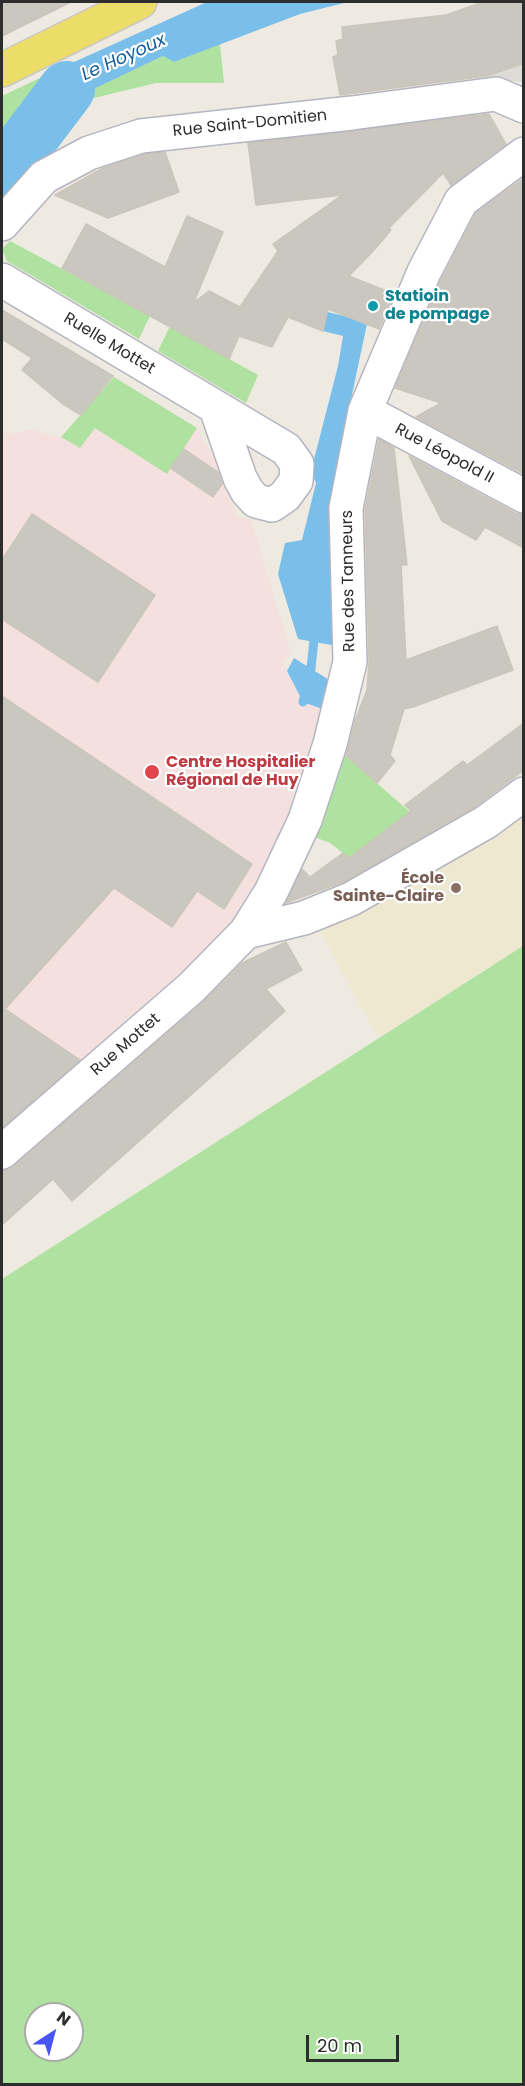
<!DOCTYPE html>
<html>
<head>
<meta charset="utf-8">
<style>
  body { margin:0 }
  #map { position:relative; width:525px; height:2086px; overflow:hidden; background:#eeeae1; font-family:Poppins,sans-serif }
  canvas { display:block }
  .frame { position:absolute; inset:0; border:3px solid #2d2d2d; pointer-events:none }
  .north { position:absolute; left:24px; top:2002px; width:60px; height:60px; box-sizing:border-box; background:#fff; border:2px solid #ababab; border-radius:50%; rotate:36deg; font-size:16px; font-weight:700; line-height:24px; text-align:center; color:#2d2d2d }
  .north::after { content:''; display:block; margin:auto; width:21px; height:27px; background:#4855f3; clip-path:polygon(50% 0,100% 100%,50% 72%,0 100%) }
  .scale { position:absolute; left:306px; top:2035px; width:93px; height:27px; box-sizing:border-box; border:3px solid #2d2d2d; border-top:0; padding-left:8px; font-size:18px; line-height:21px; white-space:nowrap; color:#2d2d2d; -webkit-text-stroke:4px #fff; paint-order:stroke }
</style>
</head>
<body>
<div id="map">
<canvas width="525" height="2086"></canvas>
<div class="frame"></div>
<div class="north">N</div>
<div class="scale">20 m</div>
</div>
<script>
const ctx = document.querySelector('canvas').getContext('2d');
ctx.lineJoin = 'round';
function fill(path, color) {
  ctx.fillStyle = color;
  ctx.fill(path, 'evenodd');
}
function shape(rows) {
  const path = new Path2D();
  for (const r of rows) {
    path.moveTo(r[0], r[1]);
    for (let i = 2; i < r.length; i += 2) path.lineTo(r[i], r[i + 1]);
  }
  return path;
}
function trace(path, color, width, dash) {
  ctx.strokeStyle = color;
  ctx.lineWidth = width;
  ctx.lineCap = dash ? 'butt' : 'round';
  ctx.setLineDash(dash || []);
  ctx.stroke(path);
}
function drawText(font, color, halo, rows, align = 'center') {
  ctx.font = font + ' Poppins,sans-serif';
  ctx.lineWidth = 4.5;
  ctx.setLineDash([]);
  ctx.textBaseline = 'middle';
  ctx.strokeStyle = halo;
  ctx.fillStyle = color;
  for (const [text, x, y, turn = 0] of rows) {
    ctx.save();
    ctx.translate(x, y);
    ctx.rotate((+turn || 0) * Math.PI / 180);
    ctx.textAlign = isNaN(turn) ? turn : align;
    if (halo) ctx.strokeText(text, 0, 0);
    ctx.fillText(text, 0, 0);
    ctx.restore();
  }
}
fill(shape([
  [523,807,523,1017,491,966,378,1038,318,927]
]), '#eee8d1');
fill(shape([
  [114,377,197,428,226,478,237,518,251,519,290,650,283,664,303,702,325,710,281,834,245,908,195,962,136,1011,2,1131,2,430,6,434,33,430,61,437]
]), '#f4e0df');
fill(shape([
  [220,44,224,83,156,83,73,103,87,91,163,56,174,62],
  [63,67,8,146,2,143,2,96],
  [10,241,150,316,139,339,7,261,2,249],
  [170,326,258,375,246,403,158,351],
  [114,377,197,428,167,474,95,428,80,448,61,437],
  [341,752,410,812,349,858,330,843,312,836],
  [523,946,523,2084,2,2084,2,1279],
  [36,2014,72,2014,72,2050,36,2050]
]), '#afe2a0');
fill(shape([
  [523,63,523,82,514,81,489,84,487,76]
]), '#dedcd7');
fill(shape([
  [207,2,348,2,300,14,174,62,163,56,87,92,73,103,32,155,8,146,63,67],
  [3,154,27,162,2,195,2,157],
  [327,312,349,317,367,324,347,418,337,646,298,639,278,574,285,543,302,540,316,483,311,471,338,366,343,336,323,331],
  [294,658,334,683,325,710,303,702,287,671]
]), '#79bfea');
trace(shape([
  [303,702,311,668,315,631]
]), '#79bfea', 9);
trace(shape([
  [2,175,67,89]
]), '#79bfea', 56);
const building = shape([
  [2,2,71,2,2,36,2,2],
  [483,2,524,2,524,63,487,76,340,95,333,57,338,55,336,41,343,39,342,27,446,15,483,2],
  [489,114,506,144,451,185,443,173,389,228,391,230,375,249,349,276,394,294,379,329,328,309,323,331,288,317,272,347,239,336,229,359,62,268,86,224,165,267,187,216,223,232,194,302,209,291,240,307,278,251,273,244,342,195,256,205,248,143,489,114],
  [165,152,179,192,108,218,55,195,103,168,145,154,165,152],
  [524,178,524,474,416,417,441,403,395,388,441,280,476,213,524,178],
  [2,310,113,376,81,415,63,404,22,370,32,358,2,339,2,310],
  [379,439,394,448,407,565,401,565,406,660,497,626,513,670,413,707,404,709,390,755,395,761,377,783,346,756,355,721,367,690,369,662,365,510,379,439],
  [184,449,218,472,222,484,213,497,170,468,184,449],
  [409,456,515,513,524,515,524,548,485,527,476,540,442,521,409,456],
  [32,514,155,595,98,682,2,619,2,560,32,514],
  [2,696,252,864,224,909,197,891,172,927,114,888,5,1009,80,1060,2,1128,2,696],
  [524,723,524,770,515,777,476,806,343,882,286,903,302,869,310,877,343,853,349,858,411,811,405,805,463,761,467,765,524,723],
  [286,942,302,970,266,989,285,1011,72,1201,53,1179,2,1225,2,1170,14,1166,203,1002,242,963,286,942]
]);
fill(building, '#cac6c0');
trace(building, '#cac6ba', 1.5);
const minor = shape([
  [2,224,44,177,89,153,141,136,352,113,496,94,524,106],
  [2,280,286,449,297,464,296,481,285,496,272,505,256,501,247,491,240,478,216,408],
  [365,411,524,496],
  [246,932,304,918,351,899,486,822,524,794],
  [2,1152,191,988,246,932,271,892,305,820,330,744,350,662,346,508,365,411,424,272,461,201,524,154]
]);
const major = shape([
  [2,70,140,2]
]);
trace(minor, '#b4b5c0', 36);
trace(major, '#c8c8c8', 36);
trace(minor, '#fff', 33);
trace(major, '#ecdc68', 33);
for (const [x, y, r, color] of [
  [373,306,6,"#0f9aa8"],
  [152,772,8,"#e0444e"],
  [456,888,6,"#8d6e63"]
]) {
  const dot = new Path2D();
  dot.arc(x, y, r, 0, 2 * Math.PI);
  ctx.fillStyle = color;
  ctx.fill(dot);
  trace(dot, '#fff', 2);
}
drawText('16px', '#2d2d2d', '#fff', [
  ["Rue Saint-Domitien",250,124,-6],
  ["Ruelle Mottet",109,344,31],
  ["Rue Léopold II",444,454,28],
  ["Rue des Tanneurs",349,581,-91],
  ["Rue Mottet",126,1045,-41]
]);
drawText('bold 16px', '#0d838f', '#fff', [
  ["Statioin",385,297],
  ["de pompage",385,315]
], 'left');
drawText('bold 16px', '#be3a42', '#fff', [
  ["Centre Hospitalier",166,763],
  ["Régional de Huy",166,781]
], 'left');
drawText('bold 16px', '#785e54', '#fff', [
  ["École",444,879],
  ["Sainte-Claire",444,897]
], 'right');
drawText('italic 18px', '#135d9b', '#fff', [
  ["Le Hoyoux",124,58,-24]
]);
</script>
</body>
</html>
